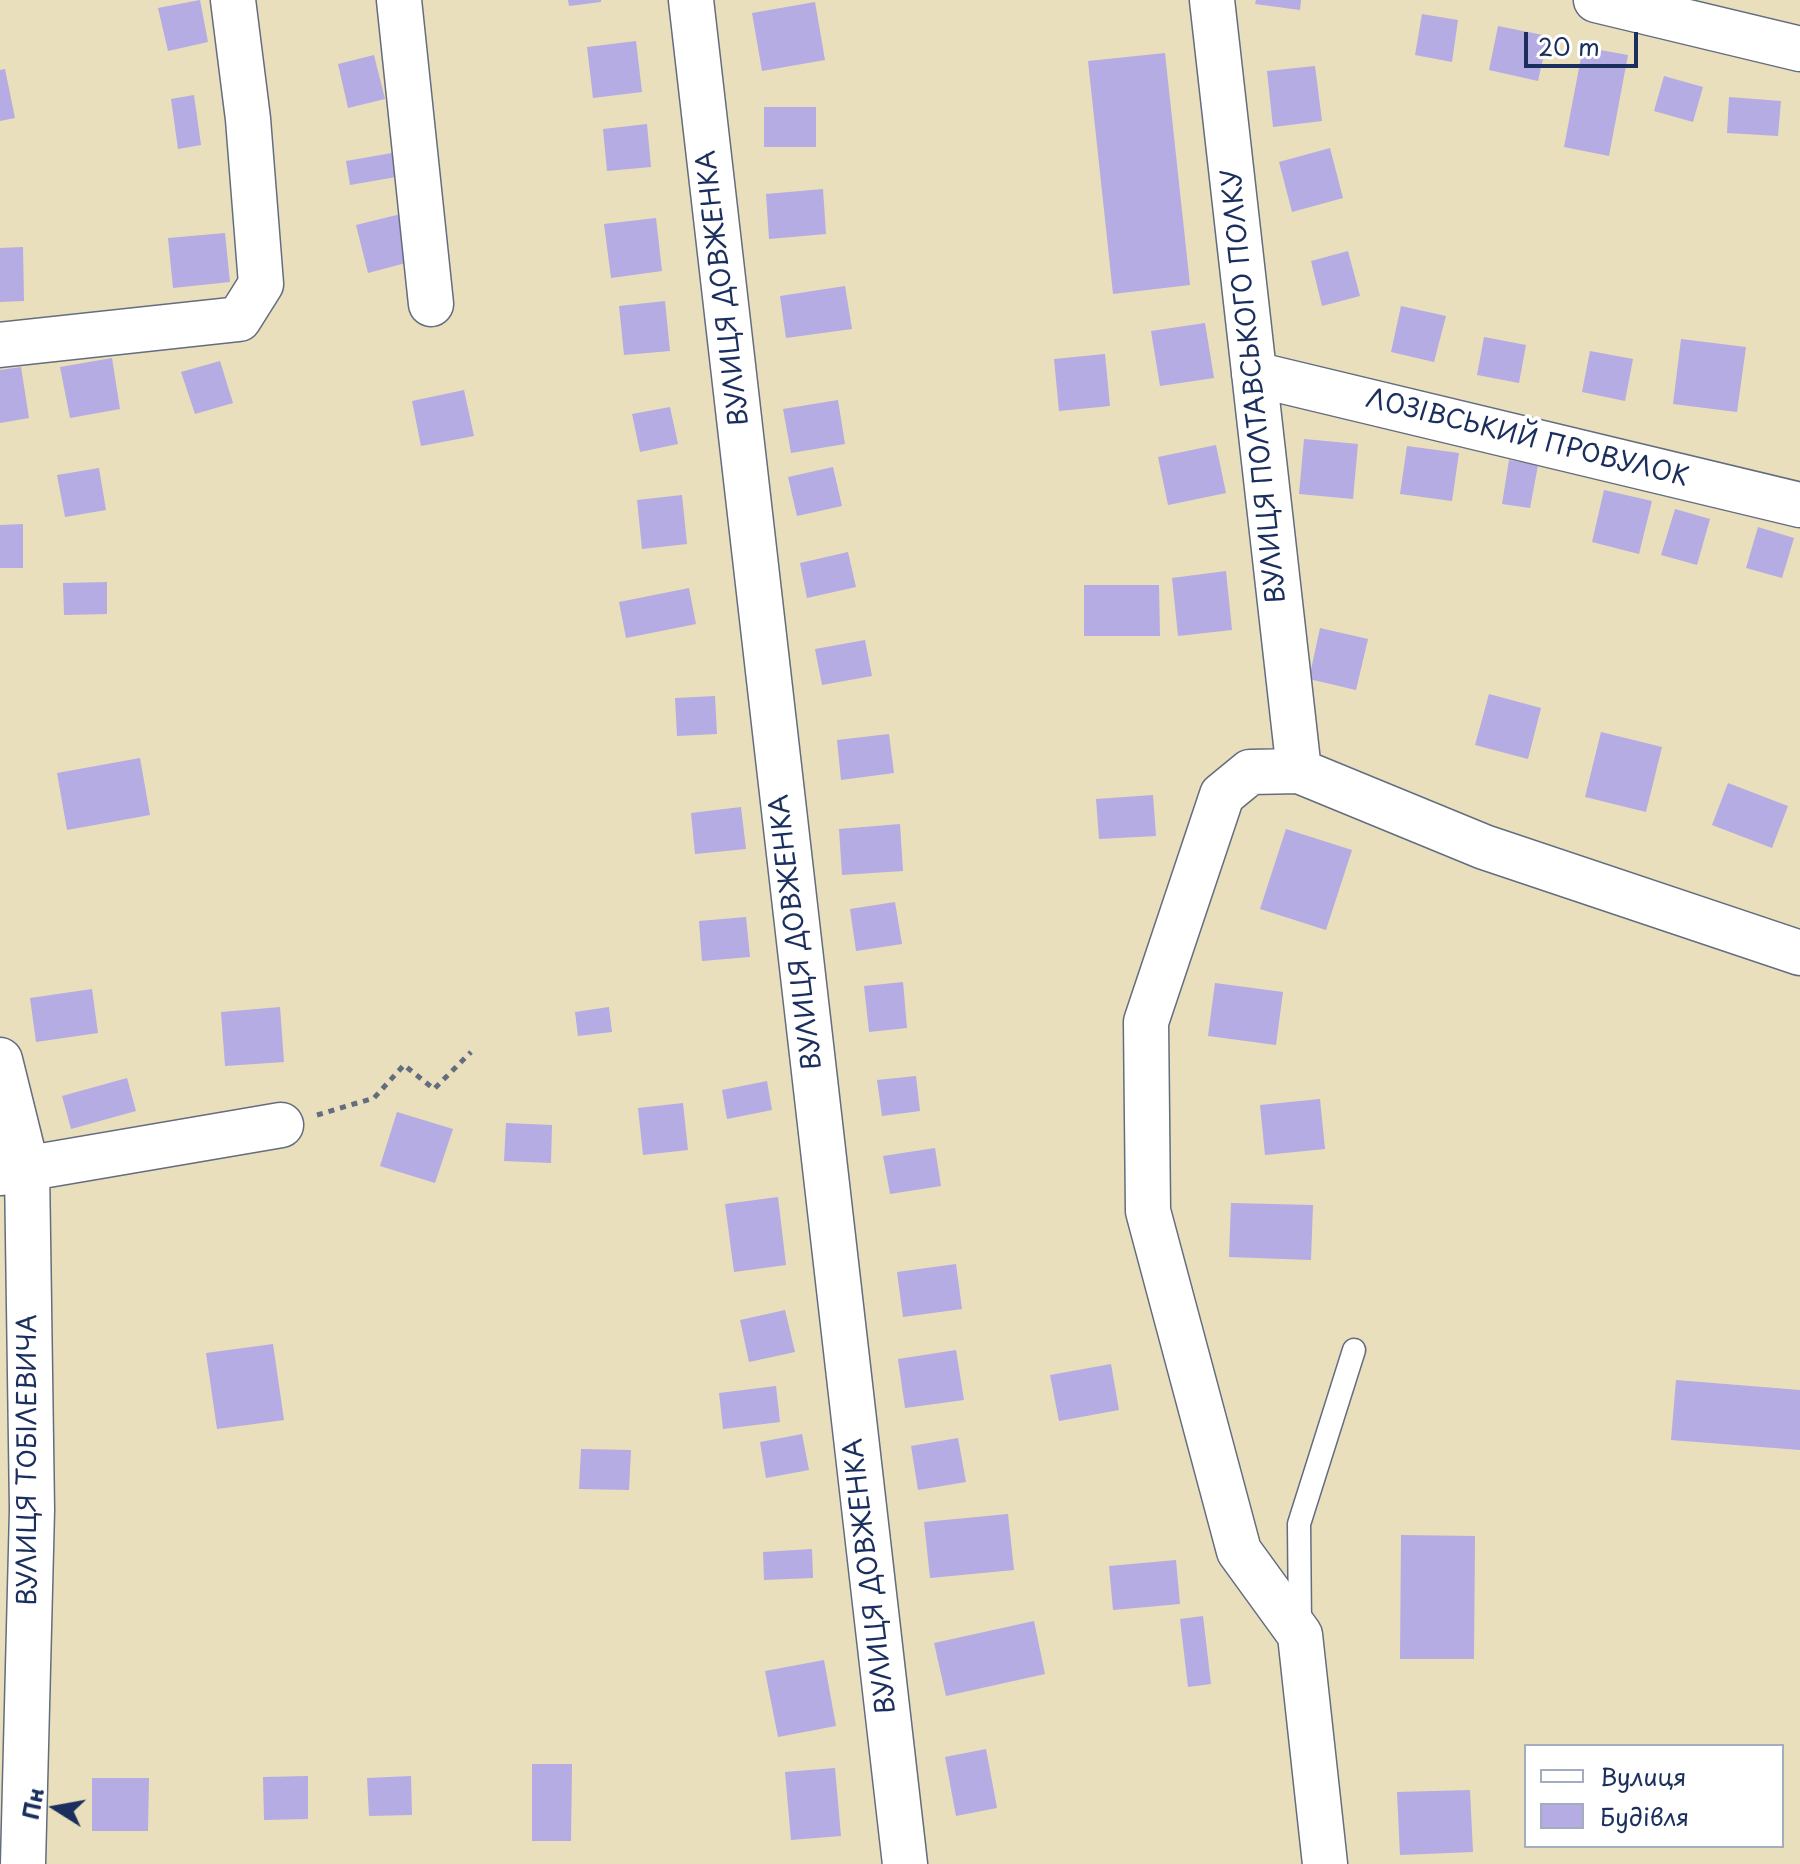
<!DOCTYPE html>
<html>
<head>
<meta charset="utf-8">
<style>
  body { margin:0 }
  #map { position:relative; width:1800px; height:1864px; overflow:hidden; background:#e9dfbc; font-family:"Playpen Sans",sans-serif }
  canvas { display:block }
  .legend { position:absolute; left:1524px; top:1744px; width:260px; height:104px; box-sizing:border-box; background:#fff; border:2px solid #a4acbf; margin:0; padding:10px 14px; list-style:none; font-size:24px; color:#1b2f5e }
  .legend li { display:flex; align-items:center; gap:16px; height:40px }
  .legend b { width:40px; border:2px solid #a4acbf }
  .north { position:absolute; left:16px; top:1768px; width:80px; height:80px; -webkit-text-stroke:6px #fff; paint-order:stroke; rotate:281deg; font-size:22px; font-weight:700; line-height:32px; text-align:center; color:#1b2f5e }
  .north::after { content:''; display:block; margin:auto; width:28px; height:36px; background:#1b2f5e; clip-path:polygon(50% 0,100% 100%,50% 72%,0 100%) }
  .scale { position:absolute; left:1524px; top:32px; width:114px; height:36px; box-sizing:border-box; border:4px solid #1b2f5e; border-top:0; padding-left:10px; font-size:24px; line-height:28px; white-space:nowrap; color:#1b2f5e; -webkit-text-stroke:6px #fff; paint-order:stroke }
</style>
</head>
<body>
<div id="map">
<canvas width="1800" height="1864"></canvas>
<ul class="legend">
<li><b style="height:10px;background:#fff"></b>Вулиця</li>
<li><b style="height:22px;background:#b4ace3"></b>Будівля</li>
</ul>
<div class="north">Пн</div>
<div class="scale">20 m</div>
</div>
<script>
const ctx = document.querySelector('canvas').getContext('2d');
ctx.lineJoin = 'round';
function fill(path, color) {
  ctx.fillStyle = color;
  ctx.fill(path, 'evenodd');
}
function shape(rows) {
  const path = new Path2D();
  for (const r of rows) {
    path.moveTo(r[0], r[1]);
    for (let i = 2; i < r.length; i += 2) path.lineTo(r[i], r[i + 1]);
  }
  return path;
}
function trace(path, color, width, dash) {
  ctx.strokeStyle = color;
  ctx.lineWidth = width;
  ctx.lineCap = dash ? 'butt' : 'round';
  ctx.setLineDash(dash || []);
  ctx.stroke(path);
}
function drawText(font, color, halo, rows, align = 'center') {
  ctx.font = font + ' "Playpen Sans",sans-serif';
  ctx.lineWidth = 8;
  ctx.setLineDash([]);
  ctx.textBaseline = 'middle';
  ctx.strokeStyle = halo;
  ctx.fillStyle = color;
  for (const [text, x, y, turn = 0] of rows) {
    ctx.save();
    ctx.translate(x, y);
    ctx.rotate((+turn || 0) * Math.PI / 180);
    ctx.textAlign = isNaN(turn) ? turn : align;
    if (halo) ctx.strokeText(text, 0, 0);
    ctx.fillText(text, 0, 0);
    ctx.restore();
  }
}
fill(shape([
  [200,0,208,42,168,51,158,8],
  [568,0,601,0,601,2,569,6],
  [1256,0,1301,0,1300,10,1255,4],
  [815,2,825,60,762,71,752,13],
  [1422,14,1458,20,1452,62,1415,55],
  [1498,26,1548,36,1538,81,1489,70],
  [636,41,642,92,593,98,587,47],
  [1583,47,1628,55,1609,156,1564,147],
  [1165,53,1190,285,1113,294,1088,61],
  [374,55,385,99,348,108,338,64],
  [1315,66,1322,121,1273,127,1267,71],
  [5,69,15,118,0,121,0,70],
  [1664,76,1703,87,1693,122,1654,111],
  [194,95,201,145,178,149,171,99],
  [1729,97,1781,101,1778,136,1727,133],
  [764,107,816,107,816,147,764,147],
  [647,124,651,167,607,171,603,129],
  [1330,148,1343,198,1292,212,1279,162],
  [392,153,396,177,350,185,346,161],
  [823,189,826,234,769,239,766,194],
  [409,212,421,259,368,273,356,225],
  [656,218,662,271,611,278,604,224],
  [225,233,230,282,173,288,168,238],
  [23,247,24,301,0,302,0,248],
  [1348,251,1360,296,1322,306,1311,261],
  [845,286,852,329,786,338,780,296],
  [665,301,670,351,624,355,619,306],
  [1401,306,1446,316,1434,362,1391,352],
  [1205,323,1214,378,1160,386,1151,331],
  [1484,337,1526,345,1519,383,1477,375],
  [1681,339,1746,347,1737,412,1673,404],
  [1590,351,1633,359,1625,401,1582,392],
  [1105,354,1110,406,1059,411,1054,359],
  [112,358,120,409,70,418,60,367],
  [220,361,233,403,195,414,181,372],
  [21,367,29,418,0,423,0,370],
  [464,390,474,436,421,446,412,401],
  [838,400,845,444,791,453,783,409],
  [670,407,678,444,640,452,632,414],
  [1304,439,1358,444,1353,499,1299,494],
  [1216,445,1226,493,1168,505,1158,457],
  [1407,446,1459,453,1452,501,1400,494],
  [1509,460,1538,465,1530,508,1502,504],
  [833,467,842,506,797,516,788,477],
  [99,468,106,510,65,517,57,475],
  [1604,490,1652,501,1639,554,1592,542],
  [682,495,687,544,642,549,637,500],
  [1675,509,1710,519,1697,565,1661,555],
  [23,524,23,568,0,568,0,525],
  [1758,527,1794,538,1782,578,1746,568],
  [848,552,856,587,807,598,800,563],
  [1226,571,1232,630,1178,636,1172,578],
  [107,582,107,614,64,615,63,583],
  [1084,585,1159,585,1160,636,1084,636],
  [689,588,696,624,626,638,619,602],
  [1320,628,1368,639,1356,690,1309,679],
  [865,640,872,676,822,685,815,649],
  [1489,694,1541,708,1528,759,1475,745],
  [715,696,717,734,677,736,675,698],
  [1601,732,1662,747,1646,812,1585,797],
  [889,734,894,773,841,780,837,740],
  [140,758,150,815,67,830,57,773],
  [1728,783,1788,806,1772,848,1712,825],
  [1153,795,1156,836,1099,839,1096,799],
  [741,807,746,849,695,854,691,813],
  [900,824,903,871,842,875,839,829],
  [1286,829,1352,850,1326,930,1260,909],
  [895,902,902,944,856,951,850,909],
  [746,917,750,957,702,961,699,921],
  [903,982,907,1028,869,1032,864,986],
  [1215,983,1283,992,1276,1045,1208,1036],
  [92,989,98,1033,36,1042,30,998],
  [280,1007,284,1062,225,1066,221,1012],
  [609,1007,612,1032,578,1036,575,1012],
  [916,1076,920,1111,882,1116,877,1080],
  [127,1078,136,1111,71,1129,62,1096],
  [767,1081,772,1110,727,1119,722,1090],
  [1320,1099,1325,1149,1265,1155,1260,1105],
  [683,1103,688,1150,643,1155,638,1108],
  [397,1112,453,1129,435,1183,380,1166],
  [506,1123,552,1125,551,1163,504,1161],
  [935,1148,941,1186,890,1194,883,1156],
  [778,1197,786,1265,734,1272,725,1204],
  [1231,1203,1313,1205,1311,1260,1229,1257],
  [956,1264,962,1309,903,1317,897,1272],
  [785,1310,795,1352,749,1362,740,1320],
  [273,1344,284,1420,217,1429,206,1353],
  [956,1350,964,1400,905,1408,898,1359],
  [1111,1364,1119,1410,1059,1421,1050,1375],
  [1676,1380,1800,1390,1800,1450,1671,1440],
  [776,1386,780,1422,723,1429,719,1393],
  [802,1434,809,1470,766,1478,760,1442],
  [958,1438,966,1482,918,1490,911,1446],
  [581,1449,631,1450,629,1490,579,1489],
  [1008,1514,1014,1570,930,1578,924,1522],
  [1401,1535,1475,1536,1474,1659,1400,1659],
  [812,1549,813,1578,764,1580,763,1552],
  [1176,1560,1180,1604,1113,1610,1109,1566],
  [1203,1616,1211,1684,1188,1687,1180,1619],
  [1034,1621,1045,1674,946,1696,934,1643],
  [824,1660,836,1726,778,1737,765,1671],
  [986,1749,997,1808,956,1816,945,1757],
  [532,1764,572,1764,571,1841,532,1841],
  [835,1768,841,1836,791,1840,785,1772],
  [308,1776,308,1819,264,1820,263,1777],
  [411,1776,412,1815,369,1816,367,1778],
  [92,1778,149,1778,148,1831,92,1831],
  [1470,1790,1473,1852,1400,1855,1397,1792]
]), '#b4ace3');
const service = shape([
  [1300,1626,1299,1524,1354,1350]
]);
const minor = shape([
  [399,0,431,304],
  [691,0,905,1864],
  [1212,0,1299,771],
  [1596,0,1800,49],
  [0,345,239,319,261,284,248,119,233,0],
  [1254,374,1800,505],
  [0,1060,27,1169,32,1510,23,1864],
  [0,1173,281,1125],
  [1325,1864,1300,1635,1239,1551,1148,1211,1146,1022,1222,795,1250,772,1299,771,1484,847,1800,953]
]);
trace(service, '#636d7f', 25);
trace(minor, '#636d7f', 47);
trace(shape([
  [317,1115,374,1098,404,1065,434,1089,471,1052]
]), '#636d7f', 5, [6, 6]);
trace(service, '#fff', 22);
trace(minor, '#fff', 44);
drawText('26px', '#1b2f5e', '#fff', [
  ["ВУЛИЦЯ ДОВЖЕНКА",724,288,-97],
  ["ВУЛИЦЯ ПОЛТАВСЬКОГО ПОЛКУ",1255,386,-96],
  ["ЛОЗІВСЬКИЙ ПРОВУЛОК",1527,439,14],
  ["ВУЛИЦЯ ДОВЖЕНКА",797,932,-97],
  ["ВУЛИЦЯ ТОБІЛЕВИЧА",29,1460,-90],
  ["ВУЛИЦЯ ДОВЖЕНКА",871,1576,-97]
]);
</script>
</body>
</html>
